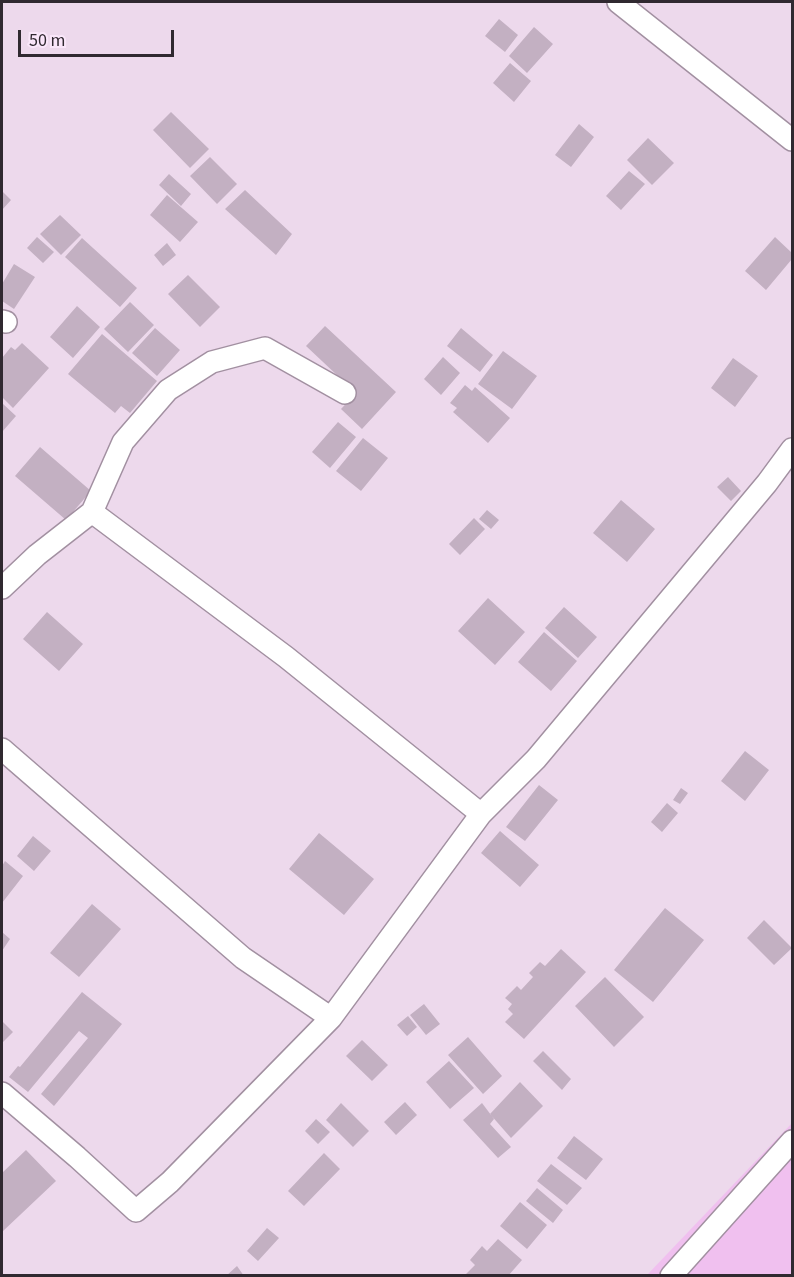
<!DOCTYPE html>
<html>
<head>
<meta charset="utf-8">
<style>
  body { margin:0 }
  #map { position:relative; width:794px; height:1277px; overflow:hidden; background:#edd9ec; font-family:"Source Sans 3",sans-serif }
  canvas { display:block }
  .frame { position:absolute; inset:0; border:3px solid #302930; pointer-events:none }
  .scale { position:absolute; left:18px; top:30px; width:156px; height:27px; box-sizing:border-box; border:3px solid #302930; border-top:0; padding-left:8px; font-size:18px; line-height:21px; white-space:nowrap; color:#302930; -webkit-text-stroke:4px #fae7fa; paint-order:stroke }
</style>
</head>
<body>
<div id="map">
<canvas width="794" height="1277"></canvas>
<div class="frame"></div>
<div class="scale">50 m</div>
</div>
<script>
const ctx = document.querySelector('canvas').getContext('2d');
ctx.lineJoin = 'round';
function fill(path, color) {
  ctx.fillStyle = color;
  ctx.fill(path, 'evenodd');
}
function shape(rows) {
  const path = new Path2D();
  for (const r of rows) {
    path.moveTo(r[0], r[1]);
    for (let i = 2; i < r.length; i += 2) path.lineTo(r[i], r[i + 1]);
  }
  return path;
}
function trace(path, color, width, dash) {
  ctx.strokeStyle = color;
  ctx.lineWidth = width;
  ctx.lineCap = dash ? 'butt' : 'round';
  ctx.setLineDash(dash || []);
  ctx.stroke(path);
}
fill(shape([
  [792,1123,792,1275,647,1275]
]), '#f0c0ef');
fill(shape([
  [499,19,518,35,505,52,485,36],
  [534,27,553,44,527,73,509,56],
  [510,63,531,81,514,102,493,83],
  [171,112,209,149,190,168,153,130],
  [579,124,594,137,571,167,555,155],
  [648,138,674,163,652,185,627,160],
  [210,157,237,184,217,204,190,176],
  [629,171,645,184,621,210,606,196],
  [169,174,191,194,181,206,159,185],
  [245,190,292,234,276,255,225,209],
  [2,191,11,200,2,210],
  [167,195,198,222,180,242,150,215],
  [60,215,81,235,61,255,40,234],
  [37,237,54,252,43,263,27,248],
  [775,237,792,253,792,259,766,290,745,271],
  [82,238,137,288,120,307,65,257],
  [167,243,176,255,163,266,154,255],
  [14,264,35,277,14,309,2,301,2,284],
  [188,275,220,307,200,327,168,294],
  [130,302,154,325,128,352,104,329],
  [77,306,100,327,73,358,50,337],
  [325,326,396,392,362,429,341,409,356,393,306,346],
  [155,328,180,350,157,376,132,353],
  [461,328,493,355,480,372,447,346],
  [102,334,157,381,130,413,121,406,115,413,68,374],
  [22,343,49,368,13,408,2,397,2,358,11,347,15,350],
  [503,351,537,376,512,409,478,384],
  [443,357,460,373,441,395,424,379],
  [733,358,758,376,735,407,711,388],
  [465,385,472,391,475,387,510,418,488,443,453,412,457,408,450,403],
  [2,403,16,416,2,432],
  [338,422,356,437,330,468,312,452],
  [363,438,388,458,361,491,336,471],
  [40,447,91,491,66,520,15,476],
  [728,477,741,491,731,501,717,487],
  [621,500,655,529,627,562,593,533],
  [487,510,499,520,491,529,479,519],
  [474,518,485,529,460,555,449,544],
  [488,598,525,632,495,665,458,631],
  [564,607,597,637,578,658,545,628],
  [47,612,83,644,59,671,23,639],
  [544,632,577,661,551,691,518,662],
  [745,751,769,770,745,801,721,781],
  [539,785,558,800,525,841,506,827],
  [681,788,688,793,680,804,673,800],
  [667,803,678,813,662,832,651,822],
  [500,831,539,865,520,887,481,853],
  [319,833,374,879,344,915,289,869],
  [33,836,51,851,34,871,17,856],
  [5,861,23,876,2,903,2,866],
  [92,904,121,929,79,977,50,953],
  [665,908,704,940,653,1002,614,970],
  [764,920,792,948,774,965,747,938],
  [2,932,10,939,2,951],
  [561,949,586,972,524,1039,505,1022,513,1014,508,1009,512,1004,505,998,517,986,521,990,533,977,529,973,540,962,545,966],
  [605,977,644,1017,614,1047,575,1006],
  [82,992,122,1024,54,1106,41,1094,88,1038,79,1031,28,1092,9,1077,18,1066,20,1067],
  [424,1004,440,1024,426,1035,410,1015],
  [408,1016,417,1027,407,1036,397,1025],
  [2,1021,13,1032,2,1043],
  [468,1037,502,1076,483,1094,448,1055],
  [362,1040,388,1065,372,1081,346,1056],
  [543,1051,571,1079,562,1090,533,1061],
  [449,1061,474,1088,450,1109,426,1082],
  [520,1082,543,1106,511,1138,490,1114],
  [405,1102,417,1115,396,1135,384,1122],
  [341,1103,369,1131,353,1147,326,1120],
  [482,1103,494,1119,490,1124,511,1147,498,1158,463,1120],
  [316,1119,330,1132,318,1144,305,1131],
  [574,1136,603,1159,586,1180,557,1158],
  [26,1150,56,1181,2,1232,2,1173],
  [324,1153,340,1169,304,1206,288,1191],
  [551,1164,582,1188,567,1205,537,1181],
  [537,1188,563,1210,553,1223,526,1201],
  [520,1202,547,1225,527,1249,500,1226],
  [267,1228,279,1238,258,1261,247,1251],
  [498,1239,522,1260,508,1276,467,1276,466,1274,475,1265,470,1260,482,1246,487,1251],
  [237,1266,244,1276,226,1276]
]), '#c3b0c2');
const minor = shape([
  [618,2,792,140],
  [2,321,6,322],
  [92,512,286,657,481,814],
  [2,588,37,555,92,512,123,442,168,390,212,362,265,348,345,393],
  [2,749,243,958,331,1018],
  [2,1093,77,1157,136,1211,170,1182,331,1018,481,814,536,759,767,483,792,449],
  [671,1276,792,1141]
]);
trace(minor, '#a290a1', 24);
trace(minor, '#fff', 21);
</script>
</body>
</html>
